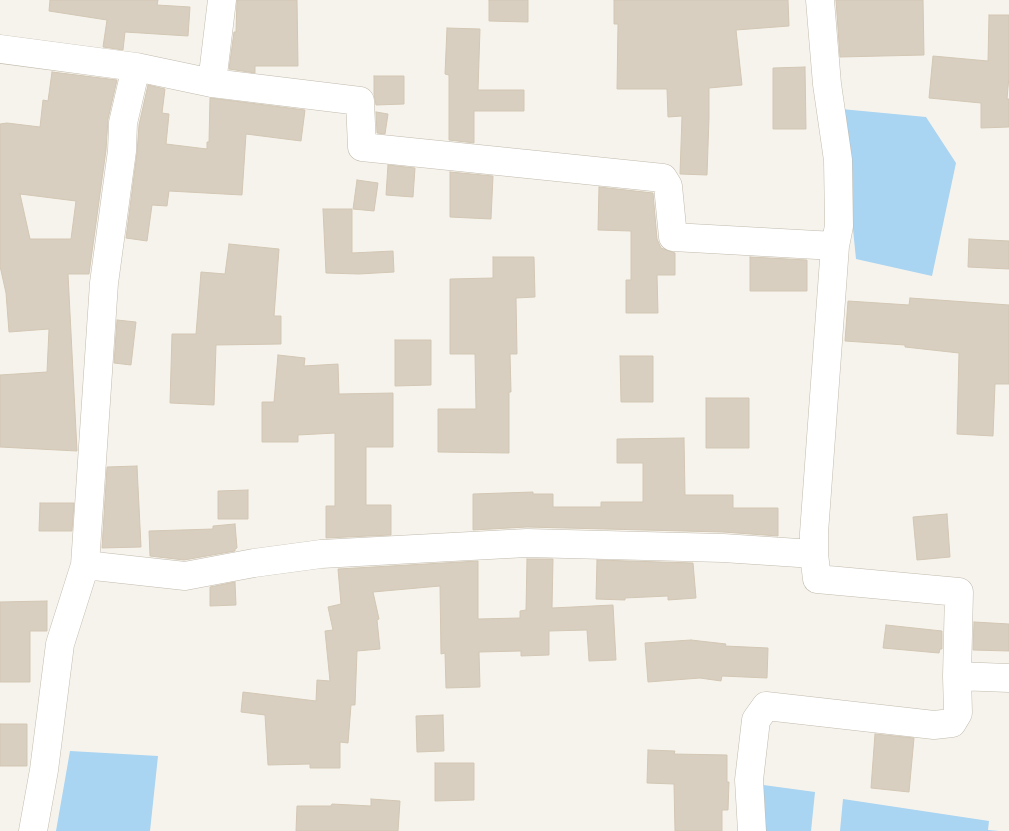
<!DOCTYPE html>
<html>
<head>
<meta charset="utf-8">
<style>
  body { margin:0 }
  canvas { display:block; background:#f6f3ec }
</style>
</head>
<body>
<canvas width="1009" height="831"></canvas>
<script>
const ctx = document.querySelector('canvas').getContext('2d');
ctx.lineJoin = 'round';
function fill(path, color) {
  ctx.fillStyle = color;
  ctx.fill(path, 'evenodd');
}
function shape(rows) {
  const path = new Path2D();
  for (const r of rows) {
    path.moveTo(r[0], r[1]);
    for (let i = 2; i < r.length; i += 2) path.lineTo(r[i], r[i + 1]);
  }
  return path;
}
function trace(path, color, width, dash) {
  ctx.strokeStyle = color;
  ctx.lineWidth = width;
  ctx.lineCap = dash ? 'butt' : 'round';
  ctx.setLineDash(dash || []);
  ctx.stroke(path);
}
fill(shape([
  [841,109,926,117,956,163,932,276,856,259],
  [70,751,158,756,150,831,56,831],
  [756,784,815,792,811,831,752,831],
  [843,799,989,821,988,830,999,831,840,831]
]), '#a9d4f2');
const building = shape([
  [50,0,158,0,157,5,190,7,188,36,125,32,123,50,103,47,107,20,49,11,50,0],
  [237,0,297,0,298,66,255,66,255,73,229,69,234,32,236,32,237,0],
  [489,0,528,0,528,22,489,21,489,0],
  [614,0,788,0,789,26,736,30,742,85,709,88,709,118,707,175,680,174,682,116,668,117,667,89,617,89,618,24,614,24,614,0],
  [836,0,923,0,924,55,840,57,836,0],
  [989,15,1009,15,1009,76,1007,99,1009,99,1009,127,981,128,981,103,929,98,933,56,988,61,989,15],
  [447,28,480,29,478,90,524,90,524,111,474,111,474,143,449,140,449,75,445,74,447,28],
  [805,67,806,129,773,129,773,68,805,67],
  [52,72,117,80,108,119,106,150,89,274,68,274,77,451,0,447,0,375,47,372,49,329,9,332,6,293,0,266,0,124,7,123,40,127,43,100,48,101,52,72],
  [20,194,76,201,71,239,30,239,20,194],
  [374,76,404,76,404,104,376,105,374,94,374,76],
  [148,85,165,89,162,113,169,114,166,144,207,149,207,142,209,142,210,98,305,110,301,141,246,134,242,195,169,191,167,206,152,205,147,241,126,238,137,153,139,125,148,85],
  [376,112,388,114,385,134,377,133,376,112],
  [388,165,415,168,413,197,386,195,388,165],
  [450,172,493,176,491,219,450,217,450,172],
  [357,180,378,183,374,211,353,209,357,180],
  [599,187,653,193,657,239,661,248,675,253,675,275,657,275,658,313,626,313,626,280,631,280,631,231,598,230,599,187],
  [323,209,352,209,352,253,393,251,394,272,359,274,326,273,323,209],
  [969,239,1009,241,1009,269,968,267,969,239],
  [229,244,279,249,274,316,281,316,281,344,216,345,214,405,170,403,172,334,196,334,201,272,225,274,229,244],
  [493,257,534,257,535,297,516,298,517,354,510,354,511,392,509,392,509,453,438,452,438,409,476,409,475,354,450,354,450,279,493,278,493,257],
  [750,257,807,260,807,291,750,291,750,257],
  [910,298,1009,305,1009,384,995,384,993,436,957,434,959,353,905,347,905,345,845,341,848,301,909,305,910,298],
  [117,320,136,322,131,365,114,363,117,320],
  [395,340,431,340,431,385,395,386,395,340],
  [278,355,305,358,304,366,338,364,339,394,393,393,393,447,366,447,366,505,391,505,391,535,326,538,326,506,335,506,335,433,298,435,298,442,262,442,262,402,274,402,278,355],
  [620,356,653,356,653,402,621,402,620,356],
  [706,398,749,398,749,448,706,448,706,398],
  [684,438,685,495,733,495,733,508,778,508,778,536,723,532,527,527,473,530,473,494,533,492,533,494,553,494,553,507,601,507,601,502,643,502,643,463,617,463,617,439,684,438],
  [137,466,141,547,102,548,107,467,137,466],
  [248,490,248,519,218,519,218,491,248,490],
  [40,503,74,503,72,531,39,531,40,503],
  [947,514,950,557,917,560,913,517,947,514],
  [235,524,237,548,235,549,235,551,184,560,150,556,149,531,213,529,213,526,235,524],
  [527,559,553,559,552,608,613,605,616,660,589,661,587,630,549,631,549,655,521,656,521,651,479,652,480,687,446,688,445,653,441,654,440,586,373,592,379,619,377,620,380,649,357,651,355,705,351,705,348,743,340,742,340,768,310,768,310,764,268,765,265,715,241,712,243,692,316,701,317,680,330,681,325,631,333,630,328,607,341,604,338,569,478,561,478,619,520,618,520,611,526,610,527,559],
  [597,560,693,563,696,598,668,600,668,596,625,598,625,600,596,599,597,560],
  [235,582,236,605,210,606,210,587,235,582],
  [47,601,47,631,30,631,30,682,0,682,0,602,47,601],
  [974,622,1009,624,1009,651,973,650,974,622],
  [886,625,942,631,942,649,940,649,939,653,883,648,886,625],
  [691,640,726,644,725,646,768,648,767,678,722,676,721,681,700,678,648,682,645,643,691,640],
  [443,715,444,751,417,752,416,716,443,715],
  [0,724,27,724,27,766,0,766,0,724],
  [875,734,914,738,909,792,871,788,875,734],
  [648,750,675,751,674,754,727,755,727,782,729,782,728,810,722,810,722,831,675,831,674,784,647,783,648,750],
  [435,763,474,763,474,800,435,801,435,763],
  [371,799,400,801,398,831,296,831,297,806,331,806,332,804,371,806,371,799]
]);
fill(building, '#d8cfc1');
trace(building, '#d3c7b4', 1);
const minor = shape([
  [820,0,827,84,838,160,839,226,835,246,814,533,814,554,817,579,959,592,957,676],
  [0,49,136,67],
  [212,83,360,101,362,147,663,178,668,186,673,237,835,246],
  [85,565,185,576,254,563,321,554,527,543,723,548,814,554],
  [33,831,44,770,60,644,85,565,104,283,122,151,123,123,136,67,212,83,222,0],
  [752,831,749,780,756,720,766,706,934,725,952,723,958,713,957,676,1009,678]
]);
trace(minor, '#c2bbae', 29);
trace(minor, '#fff', 28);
</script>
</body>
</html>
